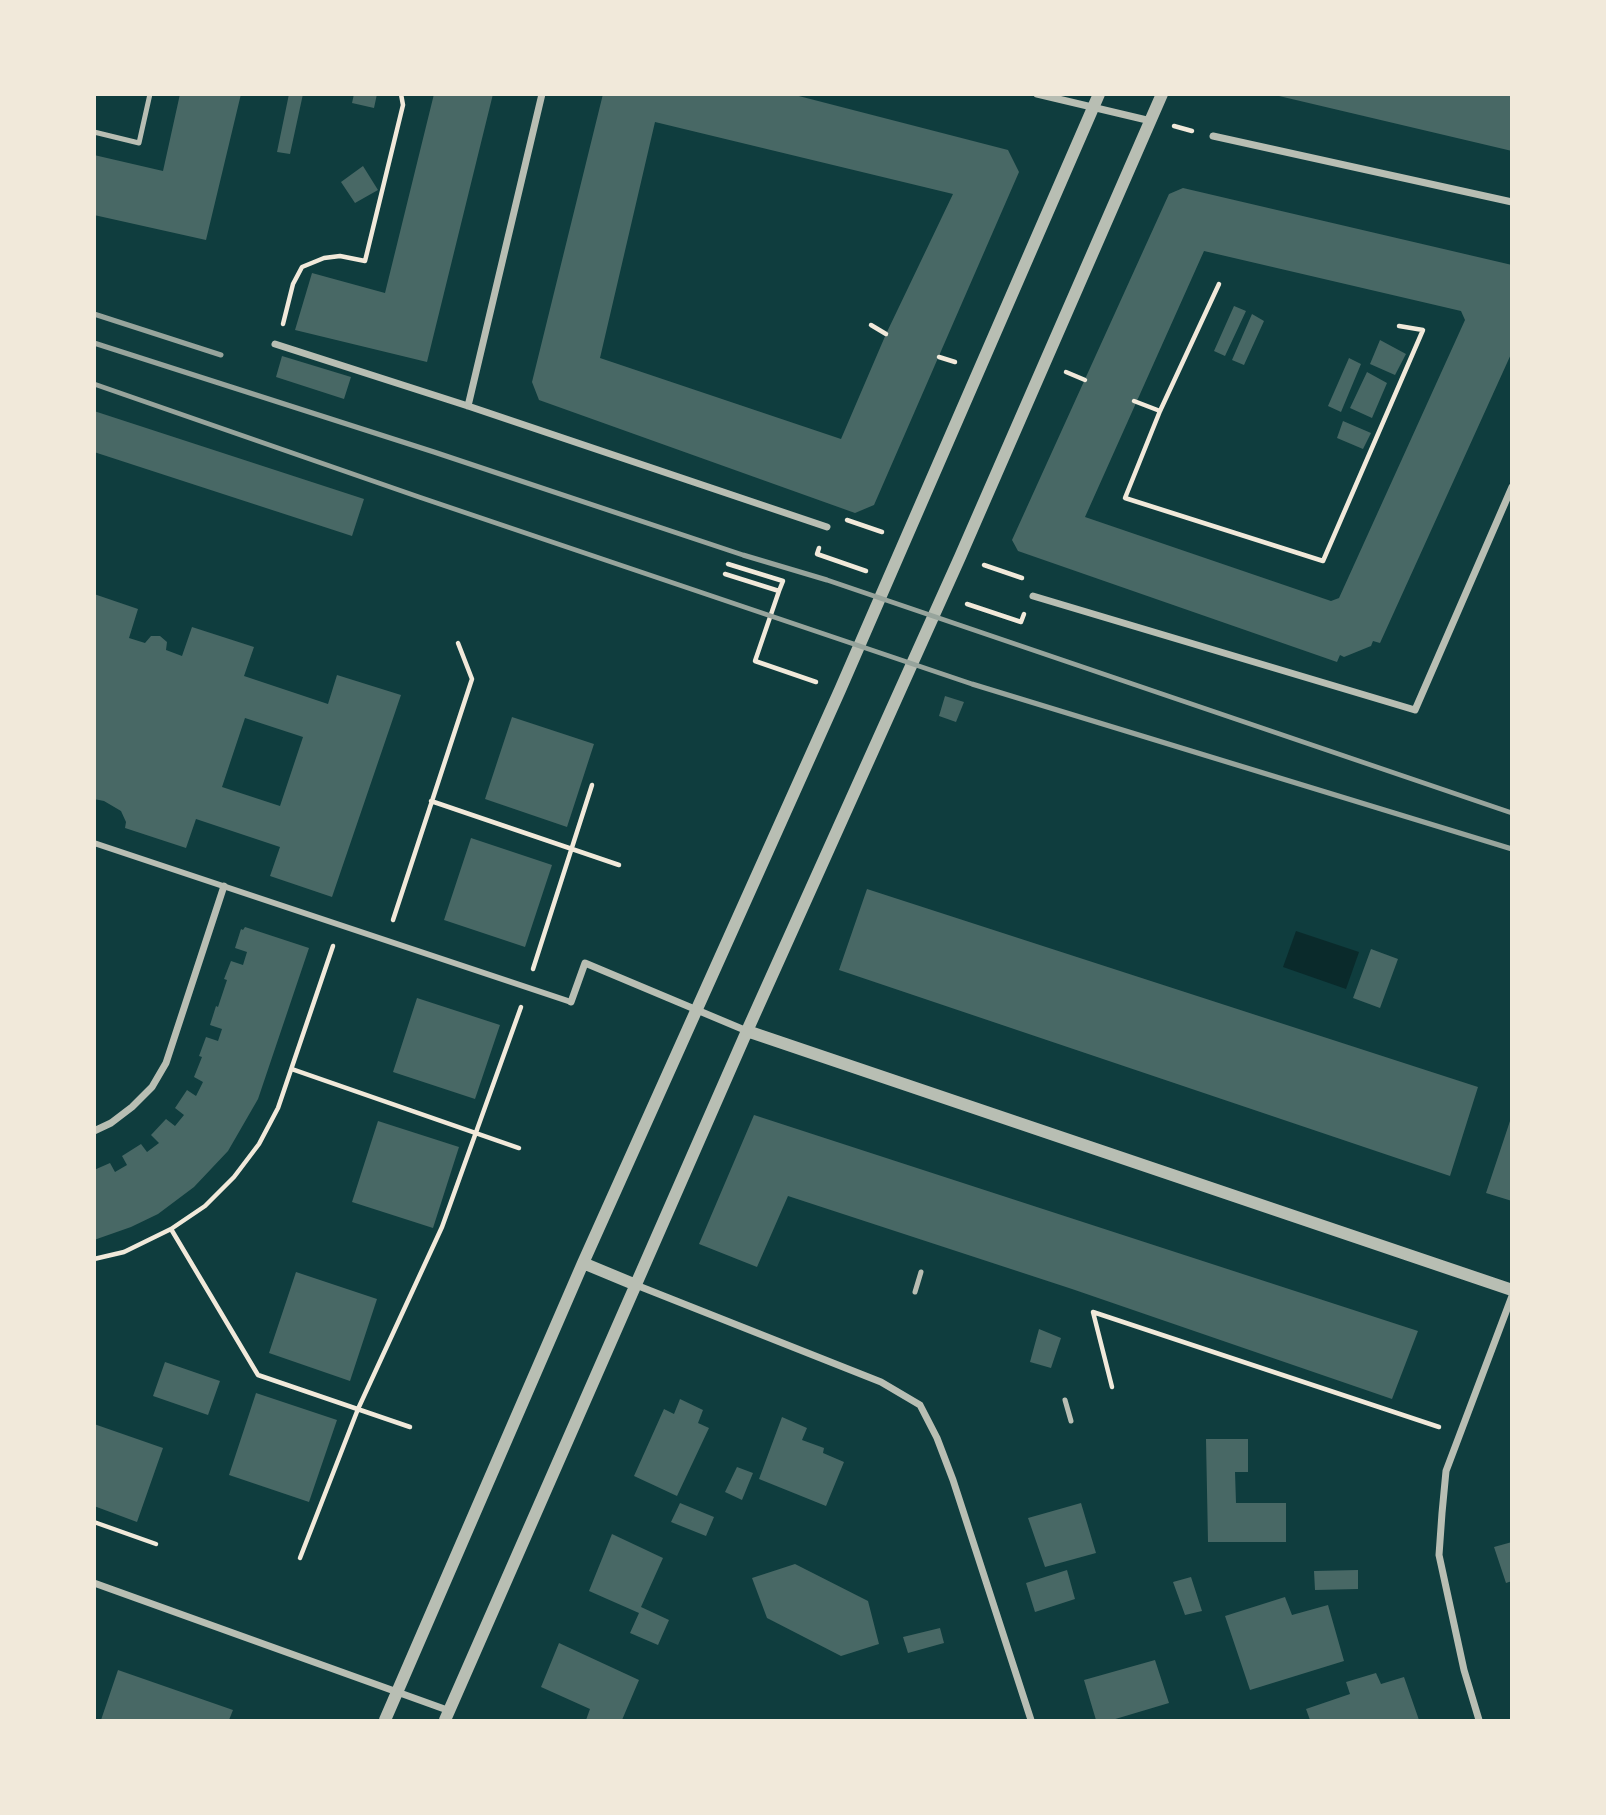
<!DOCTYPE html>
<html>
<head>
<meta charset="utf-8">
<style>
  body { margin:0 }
  #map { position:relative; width:1606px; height:1815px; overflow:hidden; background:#0f3d3e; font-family:"Alegreya Sans",sans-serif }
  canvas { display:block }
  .frame { position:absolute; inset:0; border:96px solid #f1e9da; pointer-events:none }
</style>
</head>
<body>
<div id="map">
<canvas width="1606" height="1815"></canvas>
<div class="frame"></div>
</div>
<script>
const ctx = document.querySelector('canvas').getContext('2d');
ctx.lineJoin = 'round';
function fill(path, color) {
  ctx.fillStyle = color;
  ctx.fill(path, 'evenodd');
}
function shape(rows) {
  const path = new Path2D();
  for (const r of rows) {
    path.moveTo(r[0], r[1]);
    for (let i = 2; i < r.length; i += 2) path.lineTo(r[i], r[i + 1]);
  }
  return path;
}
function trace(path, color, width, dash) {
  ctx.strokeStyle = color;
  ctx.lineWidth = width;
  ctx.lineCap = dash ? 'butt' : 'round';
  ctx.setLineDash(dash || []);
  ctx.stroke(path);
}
fill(shape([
  [1296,931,1359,952,1346,989,1283,967]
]), '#0a2a2b');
fill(shape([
  [180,94,241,94,206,240,94,215,94,155,163,171],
  [289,94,303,94,290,154,277,152],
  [354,94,377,94,374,108,352,103],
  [434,94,493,94,427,362,295,330,312,273,385,293],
  [603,94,791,94,1008,150,1019,172,874,505,855,513,539,400,532,382],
  [655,122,953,194,886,334,841,439,600,358],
  [1279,94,1512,94,1512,151,1279,96],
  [363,166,378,190,355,203,341,182],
  [1183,188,1512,265,1512,352,1380,643,1373,641,1371,646,1344,657,1340,655,1337,662,1018,551,1012,540,1169,194],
  [1204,251,1461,311,1465,320,1339,598,1331,601,1085,517],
  [1234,306,1246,311,1225,356,1214,351],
  [1252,314,1264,321,1244,365,1232,360],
  [1380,340,1406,354,1395,375,1370,364],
  [282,356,351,377,344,399,276,377],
  [1349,358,1361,364,1341,412,1328,406],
  [1367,372,1387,383,1372,418,1350,408],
  [94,411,364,499,352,536,94,452],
  [1343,421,1371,433,1363,449,1337,438],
  [94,594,138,609,129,638,145,643,151,636,160,636,167,642,166,650,182,656,192,627,254,647,244,676,328,704,337,675,401,695,332,897,270,876,280,847,196,819,186,848,125,828,126,822,121,811,104,801,94,799],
  [245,718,303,737,280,806,222,787],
  [945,696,964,702,956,722,939,716],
  [512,717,594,744,567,827,485,799],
  [471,838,552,865,525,947,444,920],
  [867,889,1478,1087,1450,1176,839,970],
  [245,927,309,948,258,1099,228,1151,194,1187,158,1214,131,1227,94,1240,94,1170,110,1163,115,1172,127,1165,122,1156,141,1144,147,1152,159,1143,151,1135,166,1119,175,1126,184,1115,175,1108,187,1090,196,1096,203,1082,194,1077,202,1057,199,1056,206,1037,218,1041,222,1029,210,1025,216,1006,218,1007,227,980,224,979,231,961,243,965,247,952,235,948,241,929,243,930],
  [1371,949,1398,959,1380,1008,1353,998],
  [417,998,500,1025,475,1099,393,1072],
  [754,1115,1418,1331,1392,1399,1072,1289,788,1196,757,1267,699,1244],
  [1511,1118,1512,1118,1512,1201,1486,1193],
  [378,1121,459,1147,433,1228,352,1202],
  [296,1272,377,1299,350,1381,269,1353],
  [1039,1329,1061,1338,1051,1368,1030,1362],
  [165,1362,220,1381,208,1415,153,1396],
  [256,1393,337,1420,309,1502,229,1475],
  [680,1399,703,1410,698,1423,709,1428,677,1496,634,1476,664,1409,674,1414],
  [782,1417,807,1428,802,1440,824,1448,823,1453,844,1462,826,1506,759,1479],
  [94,1424,163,1448,137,1522,94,1506],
  [1206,1439,1248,1439,1248,1472,1235,1472,1236,1503,1286,1503,1286,1542,1208,1542],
  [737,1467,753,1473,742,1500,725,1492],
  [680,1503,714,1517,706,1536,671,1522],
  [1081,1503,1096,1553,1045,1567,1028,1518],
  [612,1534,663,1558,641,1607,669,1620,658,1645,630,1633,639,1613,589,1591],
  [1512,1542,1512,1581,1506,1583,1494,1547],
  [795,1564,868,1601,879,1644,841,1656,767,1618,752,1578],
  [1067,1570,1075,1599,1035,1612,1026,1583],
  [1358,1570,1358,1589,1315,1590,1314,1571],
  [1191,1577,1202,1611,1185,1615,1173,1582],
  [1285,1597,1292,1615,1328,1605,1344,1661,1250,1690,1225,1616],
  [940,1628,944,1643,908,1653,903,1637],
  [559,1643,639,1680,622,1720,586,1720,590,1709,541,1687],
  [1155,1660,1169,1703,1112,1720,1096,1720,1084,1680],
  [118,1670,233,1710,229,1720,101,1720],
  [1376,1673,1381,1684,1404,1677,1419,1720,1310,1720,1306,1709,1350,1694,1346,1682]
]), '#486865');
trace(shape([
  [1174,126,1192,131],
  [283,324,293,284,302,267,324,258,340,256,365,261,403,105,401,94],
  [871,325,886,334],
  [939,357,955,362],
  [1066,372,1085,380],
  [1134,401,1160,411,1219,284],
  [1160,411,1125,498,1323,561,1423,330,1399,326],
  [847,520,882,532],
  [819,548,817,554,866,571],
  [728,564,783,581,779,591],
  [984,565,1022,578],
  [725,574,779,591,755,661,816,682],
  [967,604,1021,622,1024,614],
  [431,801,619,865],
  [393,920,472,679,458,643],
  [533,969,592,785],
  [292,1069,519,1148],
  [171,1229,258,1375,410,1427],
  [94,1259,124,1252,171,1229,205,1206,234,1177,259,1144,278,1108,333,946],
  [1112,1387,1093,1312,1439,1427],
  [94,1522,156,1544],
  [300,1558,358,1409,442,1227,521,1007]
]), '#f1e9da', 4.5);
trace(shape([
  [94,132,139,143,150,94],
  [915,1292,921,1272],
  [1065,1400,1071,1421]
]), '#b8beb3', 5);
trace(shape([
  [94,843,571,1002]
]), '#b8beb3', 6);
trace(shape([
  [1037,94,1151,121],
  [1213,136,1512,202],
  [275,344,468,406,827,527],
  [468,406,542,94],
  [1033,596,1415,710,1512,487],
  [571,1002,585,963,747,1031],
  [94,1131,111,1123,132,1107,152,1087,166,1063,224,886],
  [636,1285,881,1382,920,1405,937,1438,953,1480,1031,1720],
  [94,1583,450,1711],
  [1479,1720,1464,1670,1439,1555,1442,1513,1446,1471,1512,1296]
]), '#b8beb3', 7);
trace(shape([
  [747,1031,1512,1290],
  [583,1263,636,1285],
  [385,1720,583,1263,840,690,1099,94],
  [445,1720,747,1031,960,557,1162,94]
]), '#b8beb3', 12);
trace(shape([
  [94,314,221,355],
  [94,343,434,452,743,555,827,580,1512,813],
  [94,384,419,497,972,684,1512,849]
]), '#97a49c', 5);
</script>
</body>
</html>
